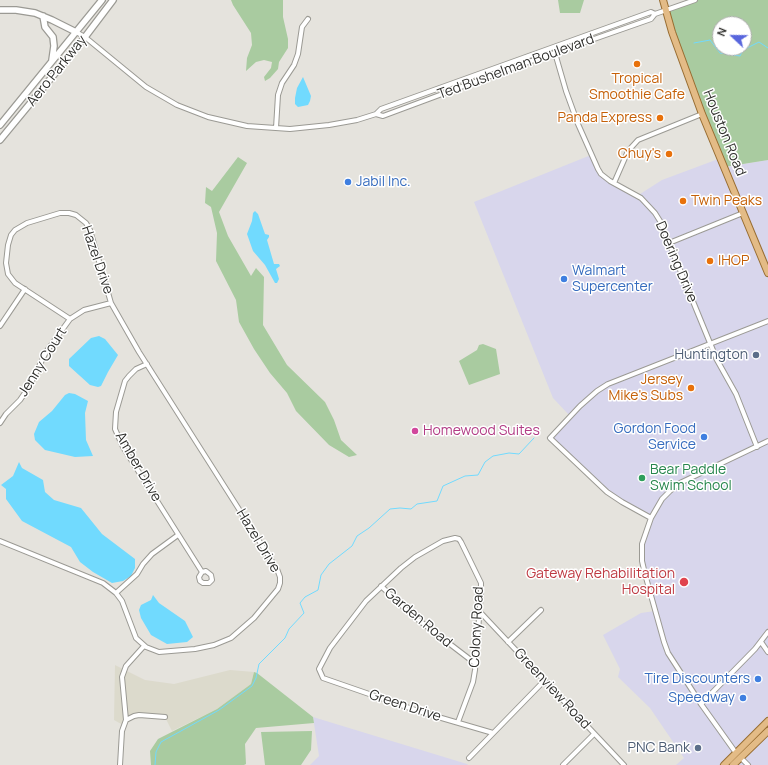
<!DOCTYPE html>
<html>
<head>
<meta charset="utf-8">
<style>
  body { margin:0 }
  #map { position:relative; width:768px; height:765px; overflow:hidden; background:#e5e3dd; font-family:Manrope,sans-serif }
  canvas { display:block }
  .north { position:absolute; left:712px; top:16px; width:40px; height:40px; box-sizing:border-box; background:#fff; border:1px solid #acacab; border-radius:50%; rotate:292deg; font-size:11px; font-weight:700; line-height:16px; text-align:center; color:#2f2f2c }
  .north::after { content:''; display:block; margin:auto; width:14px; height:18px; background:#5866dd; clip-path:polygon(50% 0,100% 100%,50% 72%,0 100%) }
</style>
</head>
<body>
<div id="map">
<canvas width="768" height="765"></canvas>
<div class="north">N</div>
</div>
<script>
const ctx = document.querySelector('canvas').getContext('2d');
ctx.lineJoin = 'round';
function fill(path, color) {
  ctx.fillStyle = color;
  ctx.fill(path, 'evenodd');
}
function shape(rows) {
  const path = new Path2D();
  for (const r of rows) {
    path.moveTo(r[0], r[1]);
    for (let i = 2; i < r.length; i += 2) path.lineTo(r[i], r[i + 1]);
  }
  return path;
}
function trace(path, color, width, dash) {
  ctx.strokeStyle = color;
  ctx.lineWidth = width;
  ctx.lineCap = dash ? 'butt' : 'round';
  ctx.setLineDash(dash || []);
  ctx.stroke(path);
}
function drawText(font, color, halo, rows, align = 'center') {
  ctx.font = font + ' Manrope,sans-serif';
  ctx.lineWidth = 3;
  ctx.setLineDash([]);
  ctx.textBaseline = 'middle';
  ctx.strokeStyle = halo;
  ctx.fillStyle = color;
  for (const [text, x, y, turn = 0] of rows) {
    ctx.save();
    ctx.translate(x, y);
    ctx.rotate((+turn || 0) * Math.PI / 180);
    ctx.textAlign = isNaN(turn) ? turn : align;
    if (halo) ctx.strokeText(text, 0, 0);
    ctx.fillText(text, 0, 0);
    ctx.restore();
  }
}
fill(shape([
  [591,155,601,174,637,196,662,180,721,158,725,167,768,160,768,765,676,765,684,758,650,708,618,677,620,669,603,635,641,613,655,611,649,589,642,551,651,518,607,492,550,438,570,416,553,398,474,202],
  [313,717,467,764,468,765,310,765,319,756]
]), '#d8d6ec');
fill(shape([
  [115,665,145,680,174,684,230,670,254,672,251,684,217,709,172,731,165,717,139,715,130,718,123,725,114,720]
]), '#dcdacc');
fill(shape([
  [231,0,283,0,283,17,288,39,288,48,279,62,278,69,270,78,265,81,264,77,271,68,272,62,264,60,256,62,246,71,247,58,252,45,251,33,233,5],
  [558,0,584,0,580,13,560,13],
  [695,0,768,0,768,160,724,167,665,10],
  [720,24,744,24,744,48,720,48],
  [238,157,247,163,219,212,228,236,251,276,256,268,264,277,263,325,287,365,325,402,334,420,341,440,357,455,349,457,329,445,296,411,287,393,270,373,254,349,239,322,236,300,216,261,217,233,211,207,205,203,206,187,212,191],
  [483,344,496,349,500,374,469,385,459,361,477,350,479,345],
  [254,672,257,673,313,717,314,723,256,728,245,744,246,764,244,765,151,765,150,751,158,739,217,709,251,684],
  [312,731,311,750,301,765,265,765,261,732]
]), '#a9cba0');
fill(shape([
  [303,77,311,96,310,101,308,105,298,107,295,104,295,98,297,88],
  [255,211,258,214,265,234,269,235,269,237,267,240,274,264,279,264,280,266,276,269,279,279,277,283,275,283,265,265,253,251,247,234,252,221,253,213],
  [99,336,105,339,118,355,108,372,101,386,98,387,90,385,69,366,69,359,91,338],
  [69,393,75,394,88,401,85,413,86,440,93,456,75,457,45,450,35,440,34,434,39,422,52,411,65,395],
  [19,462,22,468,43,480,45,492,54,500,81,508,102,534,135,559,135,568,131,576,123,581,112,583,93,572,80,562,71,547,22,521,6,499,6,489,1,485,13,476],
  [153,595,159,603,185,621,193,637,187,642,167,644,151,635,141,618,139,610,141,605,151,600]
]), '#71dafe');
trace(shape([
  [694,43,710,40,720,53,740,56,743,50,759,42,768,48],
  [155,765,156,752,161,742,219,710,252,686,256,678,259,664,285,638,289,629,304,613,300,603,305,597,318,590,321,575,329,564,352,546,357,536,369,528,390,509,400,508,411,509,417,504,437,501,443,486,465,476,478,475,485,462,493,456,509,453,519,454,534,438]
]), '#71dafe', 1);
const street = shape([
  [76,32,85,37,146,87,177,105,208,117,247,126,290,129,329,125,357,120,376,114,381,109,651,12,655,14],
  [555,53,566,91,578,124,598,169,601,174,610,181,641,198,655,213,660,221,717,360,736,394,757,447],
  [376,114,383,116,523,64,651,19,655,14,695,0],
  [276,128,278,95,282,83,294,65,298,54,302,27,308,19],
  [614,183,628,151,638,140,702,114],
  [669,243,743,213],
  [0,326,25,289],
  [147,364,136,369,129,376,125,381,116,412,115,429,123,447,202,572,199,577,200,581,203,583,209,583,212,580,211,575,206,571,202,572],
  [0,423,6,414,20,400,29,387,46,352,70,319,84,310,111,303],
  [651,518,622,502,607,492,550,438,580,406,597,391,608,384,768,321],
  [0,541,103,583,116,593,122,601,136,638,146,647,159,652,195,649,214,645,231,638,254,618,278,589,280,583,280,577,277,569,139,352,111,303,90,230,86,223,76,215,69,213,60,213,27,223,15,230,11,235,8,245,6,263,8,274,15,283,70,319],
  [381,586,412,615,476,664],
  [116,593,137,574,143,564,152,554,178,535],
  [481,613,624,765],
  [508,642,541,610],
  [761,642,768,652],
  [701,704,755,649,768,632],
  [126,720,122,677,126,666,144,646],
  [458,722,473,682,475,670,481,592,481,583,461,542,459,539,455,538,443,541,415,557,401,568,366,601,330,648,319,669,323,678,421,712,493,733],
  [736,753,701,704,668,653,664,642,645,574,642,561,642,544,651,518,662,499,670,491,680,483,768,441],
  [469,758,544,681],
  [741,758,748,765],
  [120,765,122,731,126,720,134,716,139,715,165,717],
  [563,765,594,734]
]);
const secondary = shape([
  [0,10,16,10,35,13,52,20,76,32],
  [43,16,45,27,53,37,54,46,52,60],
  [0,125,102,0],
  [0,140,85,37,113,0]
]);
const primary = shape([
  [663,0,672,32,702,114,768,273],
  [724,765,768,721],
  [733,765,768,731]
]);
trace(street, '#9b9a94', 6);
trace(secondary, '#9b9a94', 8);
trace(primary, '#986d32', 8);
trace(street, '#fff', 4);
trace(secondary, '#fff', 5.5);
trace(primary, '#e3bb86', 6);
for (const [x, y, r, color] of [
  [637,64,4,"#e8710a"],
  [660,118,4,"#e8710a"],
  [669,154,4,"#e8710a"],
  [348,182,4,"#3f7fe0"],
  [683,201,4,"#e8710a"],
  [710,261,4,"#e8710a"],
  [564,279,4,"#3f7fe0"],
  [756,355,4,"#5c6f8a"],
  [691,388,4,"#e8710a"],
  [415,431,4,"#d1479c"],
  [704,437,4,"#3f7fe0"],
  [642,478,4,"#2e9e5b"],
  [684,582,5,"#e0444e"],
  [758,679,4,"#3f7fe0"],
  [743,698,4,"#3f7fe0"],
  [698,748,4,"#5c6f8a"]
]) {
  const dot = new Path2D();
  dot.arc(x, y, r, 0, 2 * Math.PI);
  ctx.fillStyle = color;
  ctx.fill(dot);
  trace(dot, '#fff', 1.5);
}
drawText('14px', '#2f2f2c', '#fff', [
  ["Ted Bushelman Boulevard",516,67,-20],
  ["Aero Parkway",57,71,-51],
  ["Houston Road",724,133,68],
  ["Hazel Drive",97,260,71],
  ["Doering Drive",676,262,67],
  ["Jenny Court",43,362,-58],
  ["Amber Drive",138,467,60],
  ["Hazel Drive",258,541,59],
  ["Garden Road",418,618,40],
  ["Colony Road",477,627,-87],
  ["Greenview Road",552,689,47],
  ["Green Drive",405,706,18]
]);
drawText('14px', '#c56008', '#fff', [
  ["Tropical",637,79,"center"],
  ["Smoothie Cafe",637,95,"center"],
  ["Panda Express",652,118],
  ["Chuy's",661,154],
  ["Twin Peaks",691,201,"left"],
  ["IHOP",718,261,"left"],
  ["Jersey",683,380],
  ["Mike's Subs",683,396]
], 'right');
drawText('14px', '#366cbe', '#fff', [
  ["Jabil Inc.",356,182,"left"],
  ["Walmart",572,271,"left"],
  ["Supercenter",572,287,"left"],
  ["Gordon Food",696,429],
  ["Service",696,445],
  ["Tire Discounters",750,679],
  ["Speedway",735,698]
], 'right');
drawText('14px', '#4e5e75', '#fff', [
  ["Huntington",748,355],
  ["PNC Bank",690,748]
], 'right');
drawText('14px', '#b23c85', '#fff', [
  ["Homewood Suites",423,431]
], 'left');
drawText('14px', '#27864d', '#fff', [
  ["Bear Paddle",650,470],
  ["Swim School",650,486]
], 'left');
drawText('14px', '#be3a42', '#fff', [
  ["Gateway Rehabilitation",675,574],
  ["Hospital",675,590]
], 'right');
</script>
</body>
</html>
